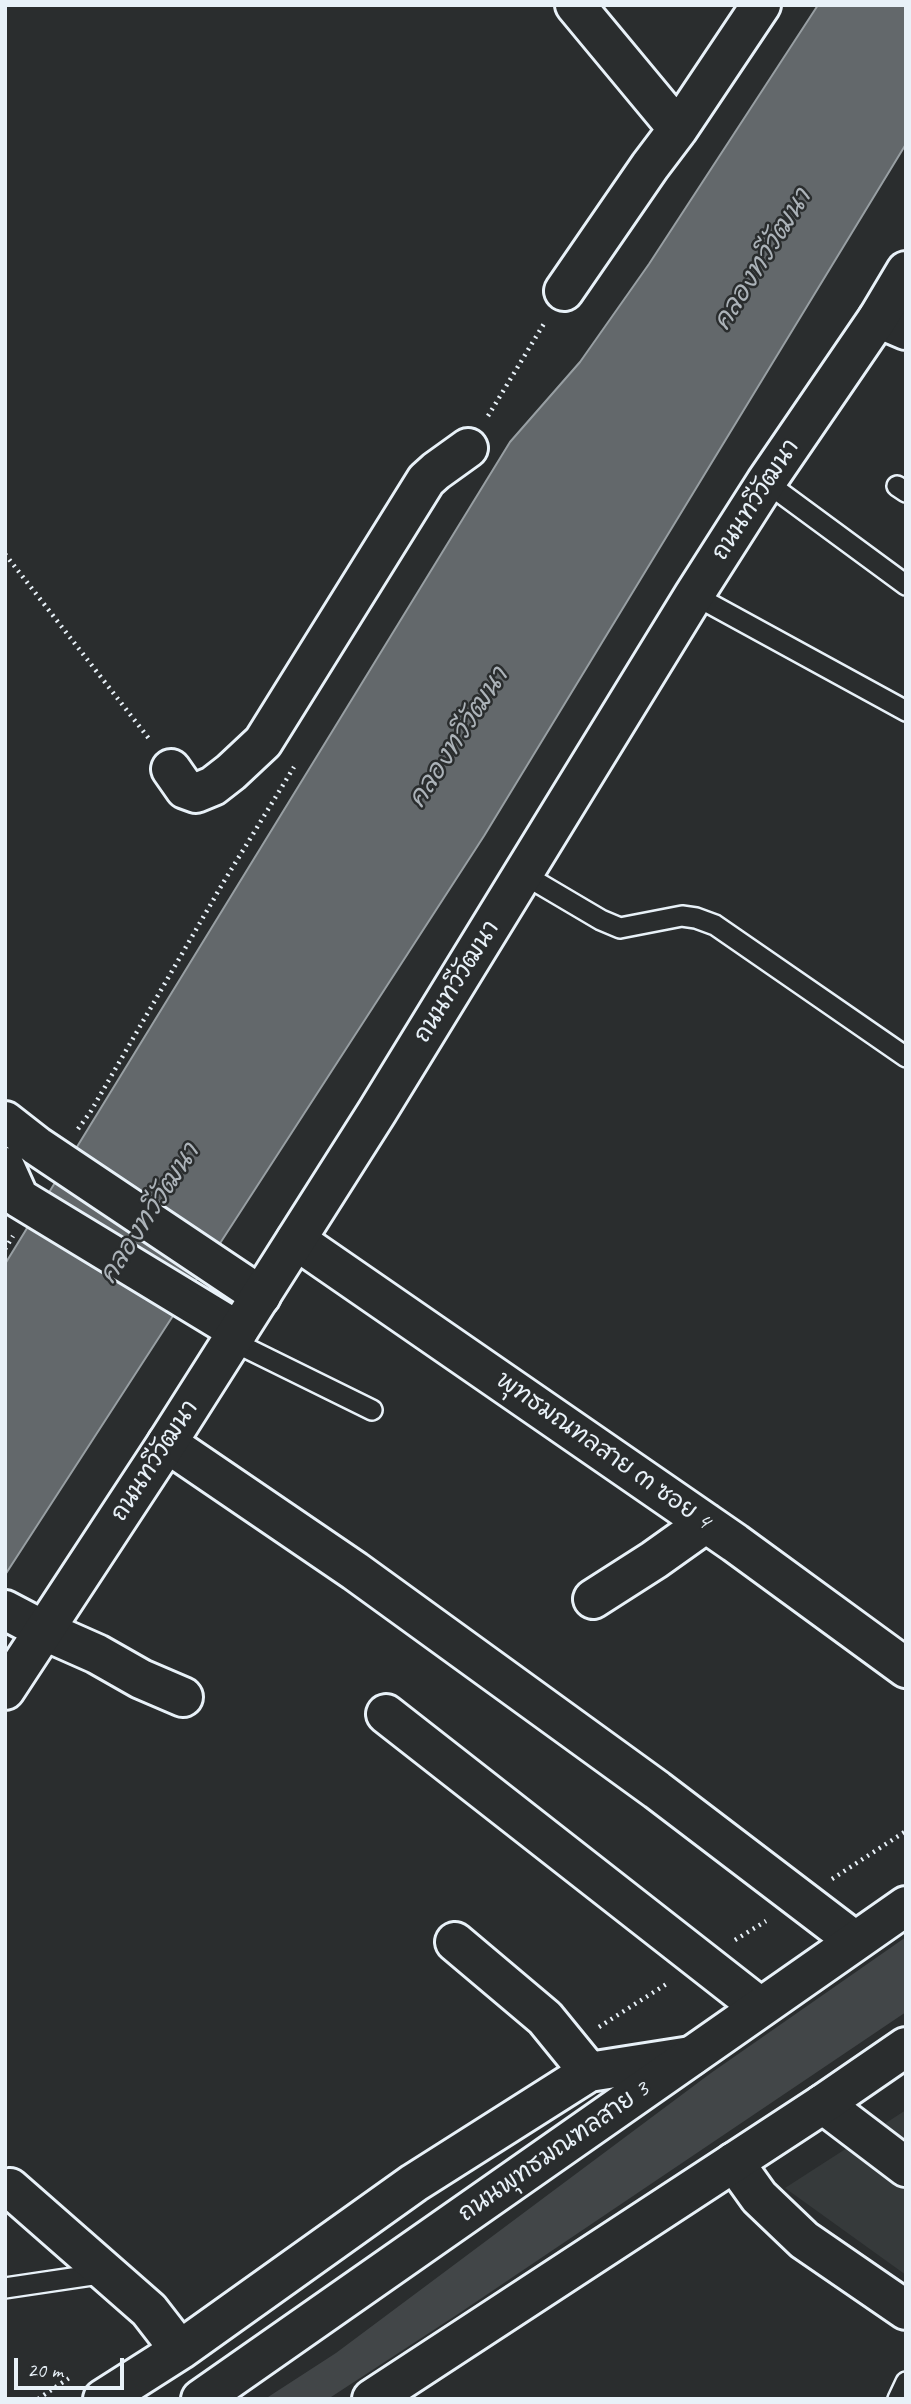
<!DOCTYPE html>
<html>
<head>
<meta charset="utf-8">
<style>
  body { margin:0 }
  #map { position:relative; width:911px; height:2404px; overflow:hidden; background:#2a2d2e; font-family:Caveat,sans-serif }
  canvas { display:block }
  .frame { position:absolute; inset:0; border:7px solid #e8f1f8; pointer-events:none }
  .scale { position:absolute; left:14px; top:2358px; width:110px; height:32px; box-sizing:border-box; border:4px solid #e8f1f8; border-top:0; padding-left:9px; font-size:21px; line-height:24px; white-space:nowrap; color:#e8f1f8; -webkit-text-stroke:5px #2a2d2e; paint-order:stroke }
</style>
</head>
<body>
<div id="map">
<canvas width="911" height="2404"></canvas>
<div class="frame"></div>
<div class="scale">20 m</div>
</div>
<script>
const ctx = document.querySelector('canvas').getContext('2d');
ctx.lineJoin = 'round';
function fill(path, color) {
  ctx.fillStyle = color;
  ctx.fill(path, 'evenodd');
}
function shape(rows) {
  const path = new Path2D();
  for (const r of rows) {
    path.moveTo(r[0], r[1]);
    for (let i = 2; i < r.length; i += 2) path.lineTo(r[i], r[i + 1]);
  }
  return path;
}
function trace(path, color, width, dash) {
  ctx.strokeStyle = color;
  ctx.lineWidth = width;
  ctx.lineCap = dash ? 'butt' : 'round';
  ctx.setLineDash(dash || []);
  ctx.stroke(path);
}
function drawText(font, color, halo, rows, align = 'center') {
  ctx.font = font + ' Caveat,"Playpen Sans Thai",sans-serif';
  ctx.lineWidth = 5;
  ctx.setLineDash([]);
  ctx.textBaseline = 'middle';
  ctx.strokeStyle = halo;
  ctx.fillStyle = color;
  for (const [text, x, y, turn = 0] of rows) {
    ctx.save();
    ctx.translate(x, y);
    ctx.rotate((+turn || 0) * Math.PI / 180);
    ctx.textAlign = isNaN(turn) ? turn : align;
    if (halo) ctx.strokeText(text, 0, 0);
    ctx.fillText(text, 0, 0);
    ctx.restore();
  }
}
fill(shape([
  [906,2110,906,2275,785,2188]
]), '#363a3b');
fill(shape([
  [906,1937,906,2012,458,2314,328,2399,265,2399,336,2353,711,2073]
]), '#424648');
const water = shape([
  [818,5,906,5,906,144,484,836,5,1575,5,1264,510,442,580,362,649,264,818,5]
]);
fill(water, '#63686b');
trace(water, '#989fa3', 2);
const lane = shape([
  [766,482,906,585],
  [897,486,906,492],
  [694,595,906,711],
  [523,874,601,920,620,928,682,916,696,918,715,925,906,1057],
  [232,1341,372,1410],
  [5,2288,106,2273],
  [898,2399,906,2382]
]);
const street = shape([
  [575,5,678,129],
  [564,291,650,166,678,129,761,5],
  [878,318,906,330],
  [171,769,185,789,196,793,213,786,231,772,263,742,426,480,436,471,468,448],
  [5,1121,37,1146,261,1296],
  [5,1167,19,1198,238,1331],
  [296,1240,735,1543,906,1668],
  [167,1443,355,1571,657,1790,855,1941],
  [593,1599,654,1560,706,1523],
  [5,1610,45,1631,97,1654,141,1679,183,1697],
  [386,1714,760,2007],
  [455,1942,545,2018,589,2072,691,2056],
  [823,2104,906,2167],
  [734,2162,759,2197,804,2240,906,2310],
  [10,2188,149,2310,180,2350,414,2183,589,2072],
  [103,2399,180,2350]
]);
const secondary = shape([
  [5,1690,167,1443,377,1112,694,595,766,482,878,318,906,271],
  [201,2399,906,1906],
  [372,2399,823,2104,906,2047]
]);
trace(lane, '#e8f1f8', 24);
trace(street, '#e8f1f8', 44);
trace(secondary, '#e8f1f8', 44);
trace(shape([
  [488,416,545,322],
  [5,554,150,740],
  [78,1129,91,1111,223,883,294,767],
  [5,1249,13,1236],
  [832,1879,906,1831],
  [735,1940,766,1921],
  [599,2027,668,1983],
  [38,2399,72,2376]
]), '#e8f1f8', 4.5, [2, 5]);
trace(lane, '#2a2d2e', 19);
trace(street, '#2a2d2e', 38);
trace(secondary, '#2a2d2e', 38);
drawText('24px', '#e8f1f8', '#2a2d2e', [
  ["ถนนทวีวัฒนา",756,500,-57],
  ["ถนนทวีวัฒนา",457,982,-58],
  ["พุทธมณทลสาย ๓ ซอย 4",603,1451,35],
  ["ถนนทวีวัฒนา",155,1461,-57],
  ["ถนนพุทธมณฑลสาย 3",554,2152,-35]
]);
drawText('italic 26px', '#acb3b9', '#2a2d2e', [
  ["คลองทวีวัฒนา",763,260,-58],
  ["คลองทวีวัฒนา",459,738,-57],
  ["คลองทวีวัฒนา",150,1214,-57]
]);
</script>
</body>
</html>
